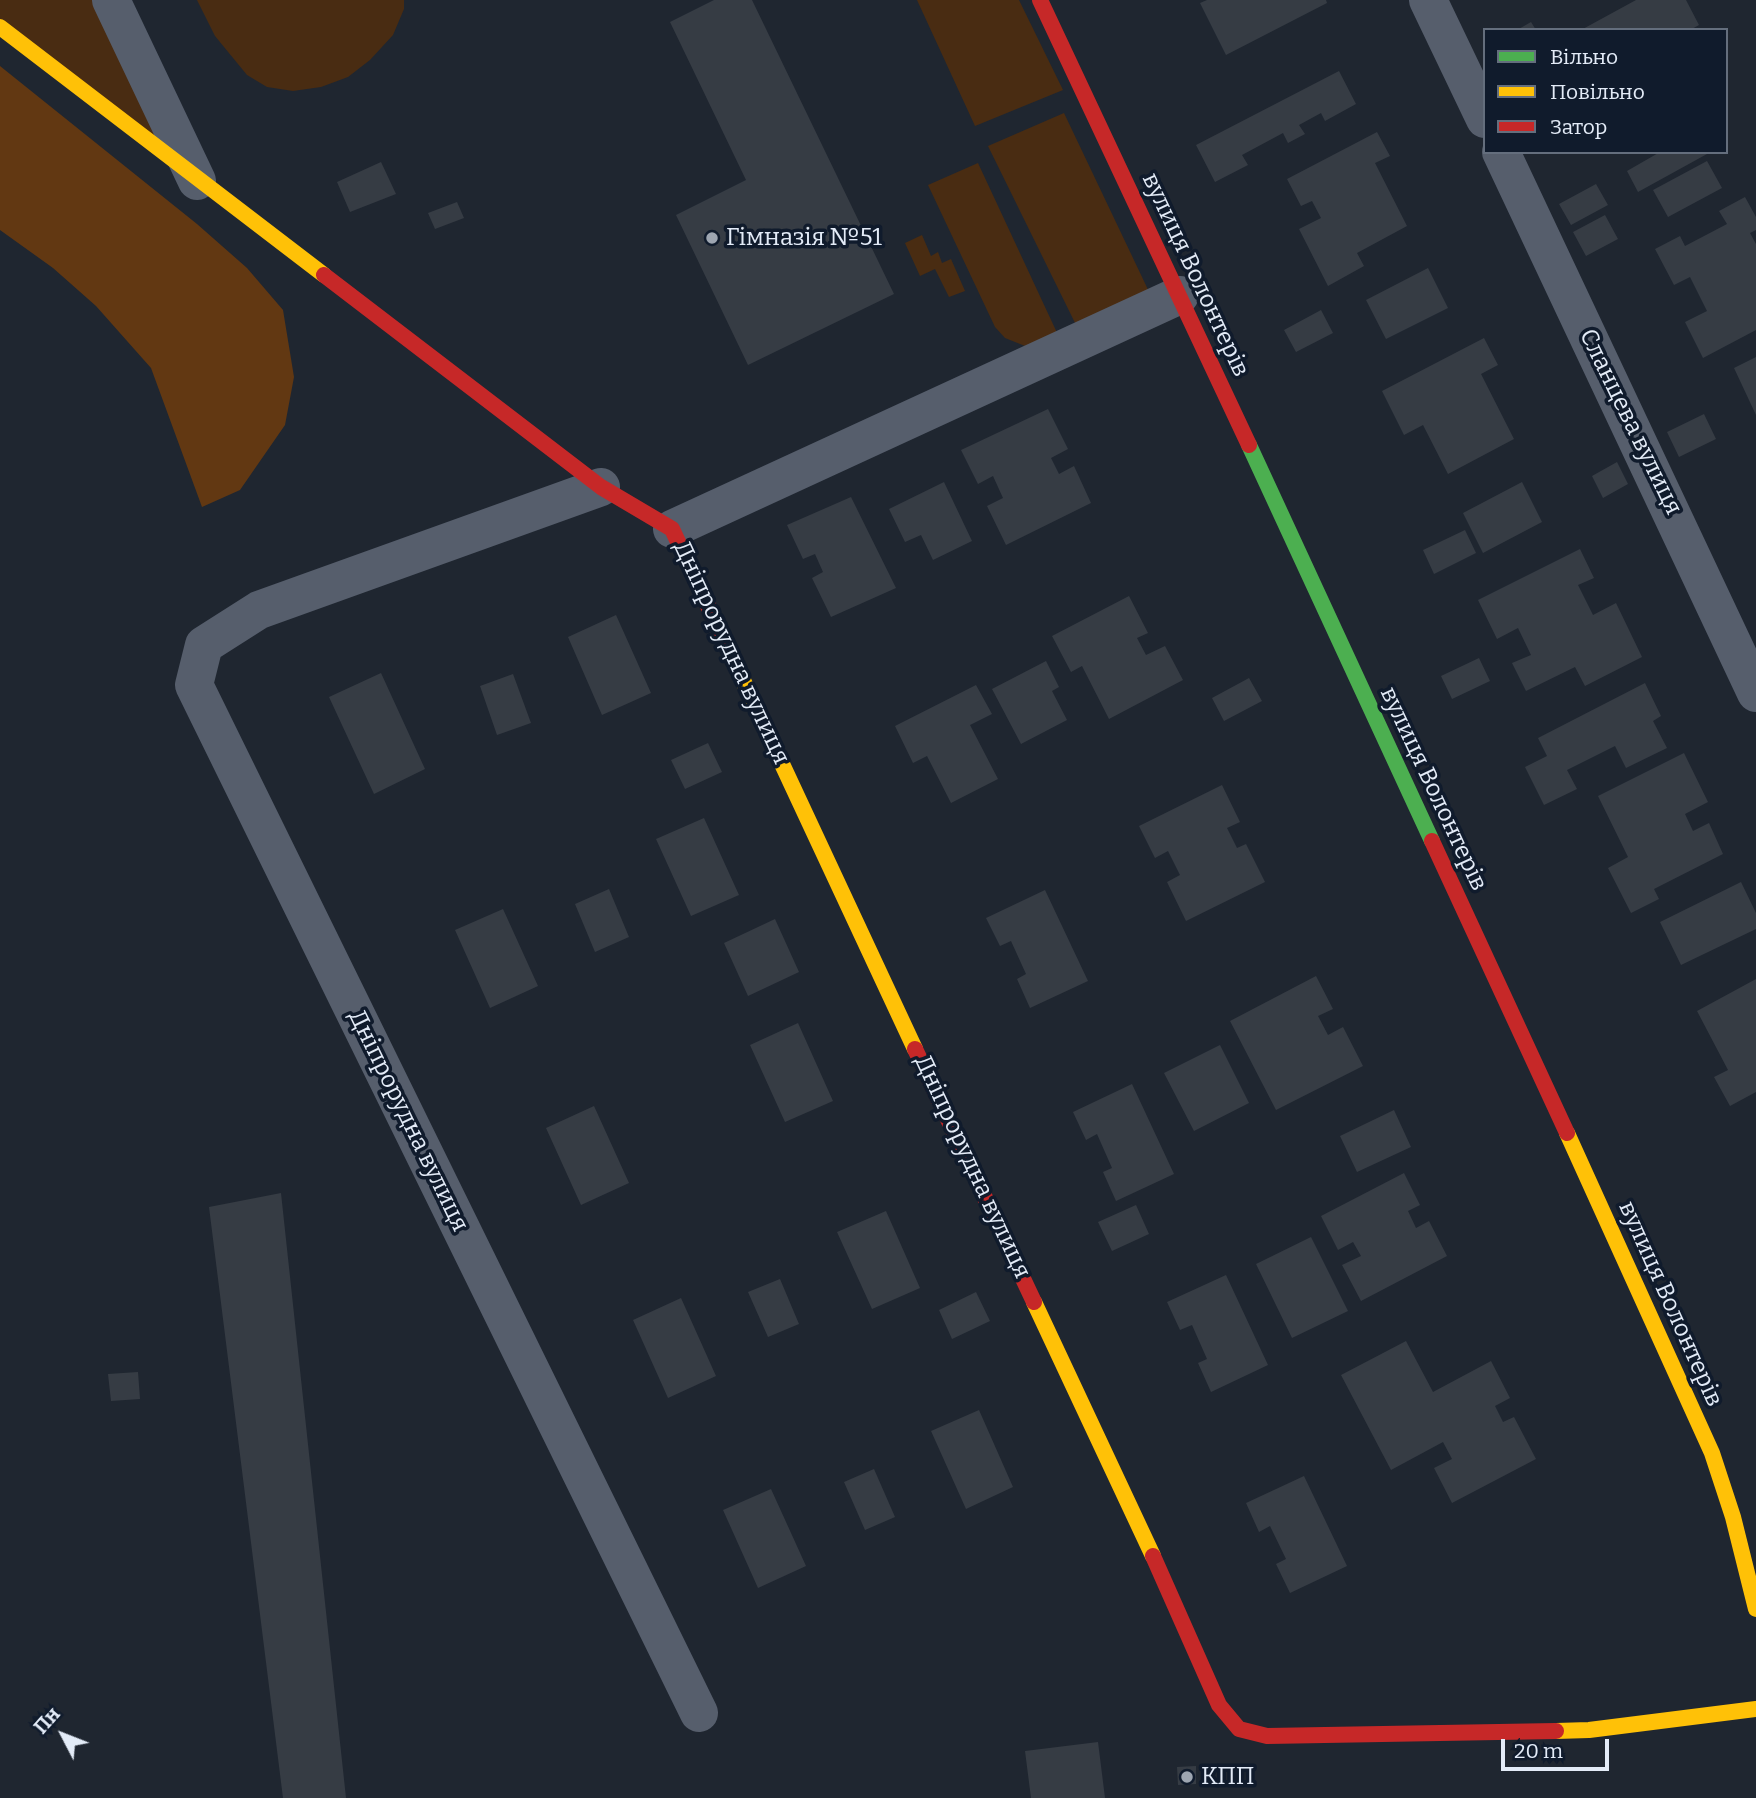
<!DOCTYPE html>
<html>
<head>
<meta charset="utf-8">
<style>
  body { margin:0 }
  #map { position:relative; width:1756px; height:1798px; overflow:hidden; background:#1f2630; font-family:Bitter,serif }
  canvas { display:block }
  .legend { position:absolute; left:1483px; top:28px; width:245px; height:126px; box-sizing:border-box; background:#101b2c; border:2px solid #646e7d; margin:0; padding:9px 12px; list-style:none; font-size:21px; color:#e3ebf7 }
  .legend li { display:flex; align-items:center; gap:14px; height:35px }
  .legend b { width:35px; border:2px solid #646e7d }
  .north { position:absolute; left:28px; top:1700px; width:70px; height:70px; -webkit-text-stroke:5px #101b2c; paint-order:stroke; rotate:312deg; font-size:19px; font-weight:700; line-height:28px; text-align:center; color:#e3ebf7 }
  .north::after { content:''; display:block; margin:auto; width:24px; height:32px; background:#e3ebf7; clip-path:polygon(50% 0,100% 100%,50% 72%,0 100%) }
  .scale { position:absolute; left:1501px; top:1739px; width:108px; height:32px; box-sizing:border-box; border:4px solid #e3ebf7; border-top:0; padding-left:9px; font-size:21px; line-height:24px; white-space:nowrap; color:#e3ebf7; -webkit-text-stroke:5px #101b2c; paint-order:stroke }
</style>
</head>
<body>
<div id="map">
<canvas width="1756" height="1798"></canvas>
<ul class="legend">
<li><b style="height:9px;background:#4caf50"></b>Вільно</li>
<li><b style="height:9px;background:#ffc107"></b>Повільно</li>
<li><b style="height:9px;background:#c62828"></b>Затор</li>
</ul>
<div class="north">Пн</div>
<div class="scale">20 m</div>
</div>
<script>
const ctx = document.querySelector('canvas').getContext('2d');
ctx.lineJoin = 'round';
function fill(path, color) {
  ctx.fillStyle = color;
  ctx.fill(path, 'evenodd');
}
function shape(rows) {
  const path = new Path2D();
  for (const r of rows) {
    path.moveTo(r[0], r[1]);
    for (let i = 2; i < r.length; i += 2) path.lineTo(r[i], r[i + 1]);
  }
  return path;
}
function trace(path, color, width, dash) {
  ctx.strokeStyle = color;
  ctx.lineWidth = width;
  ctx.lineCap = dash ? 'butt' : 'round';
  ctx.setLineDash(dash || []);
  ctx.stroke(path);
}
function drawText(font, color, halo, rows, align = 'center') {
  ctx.font = font + ' Bitter,serif';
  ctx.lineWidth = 7;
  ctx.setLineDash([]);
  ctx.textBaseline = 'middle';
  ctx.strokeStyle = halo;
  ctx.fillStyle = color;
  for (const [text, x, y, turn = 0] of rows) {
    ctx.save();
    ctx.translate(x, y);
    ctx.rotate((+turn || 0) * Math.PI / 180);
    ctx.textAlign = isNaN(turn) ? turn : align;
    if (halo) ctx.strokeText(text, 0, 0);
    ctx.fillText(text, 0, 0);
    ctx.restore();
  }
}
fill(shape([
  [0,0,111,0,197,181,0,27],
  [197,0,404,0,404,9,393,35,370,60,348,77,321,87,293,91,267,87,247,75,215,36],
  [917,0,1019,0,1063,90,975,126],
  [1064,113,1152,298,1079,331,988,146],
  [978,163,1059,337,1025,346,1005,338,995,327,928,185],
  [922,235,931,256,938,252,942,263,951,259,965,291,949,297,935,269,920,276,905,243]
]), '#492c12');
fill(shape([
  [0,66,197,224,247,268,283,310,294,377,285,425,240,490,202,507,151,368,96,306,53,268,0,230]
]), '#623812');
fill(shape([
  [714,0,752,0,894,294,748,365,676,215,746,180,670,22],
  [1207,0,1326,0,1327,3,1226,55,1200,3],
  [1636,0,1686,0,1699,25,1690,30,1581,30],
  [1531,22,1536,30,1517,30],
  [1339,71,1356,104,1325,121,1321,113,1299,125,1305,134,1288,143,1283,133,1242,155,1248,165,1215,182,1196,145],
  [1377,132,1390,156,1375,163,1407,226,1357,253,1364,266,1328,286,1299,229,1321,218,1312,201,1301,206,1287,179],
  [1660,152,1706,152,1707,154,1638,192,1627,171],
  [1707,161,1722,188,1668,217,1653,190],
  [381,162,396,194,350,212,337,182],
  [1596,184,1608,205,1571,225,1559,204],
  [1745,197,1756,217,1756,230,1750,233,1756,244,1756,330,1703,358,1685,322,1707,311,1690,277,1674,285,1655,249,1680,236,1685,246,1727,224,1719,211],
  [457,202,464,218,435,229,428,213],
  [1605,215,1618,239,1586,256,1573,232],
  [1428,268,1448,308,1386,339,1366,300],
  [1321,310,1333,333,1296,352,1284,330],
  [1484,338,1498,365,1481,374,1514,439,1448,474,1423,425,1404,435,1382,391],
  [1756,357,1756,415,1734,368],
  [1048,409,1068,449,1051,458,1059,474,1074,466,1091,503,1006,545,987,506,1003,498,993,476,978,484,961,450],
  [1704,414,1716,439,1679,457,1667,432],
  [1617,462,1628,484,1603,498,1592,476],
  [944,482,972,541,933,560,921,535,905,542,889,509],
  [1522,482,1542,522,1483,553,1463,513],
  [851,497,896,588,831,617,812,578,823,572,815,554,803,559,787,525],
  [1465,530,1476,553,1434,574,1423,550],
  [1580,549,1594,578,1578,585,1593,615,1616,603,1642,657,1585,686,1575,667,1526,691,1512,663,1531,655,1518,628,1497,639,1478,600],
  [1129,596,1148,633,1137,638,1146,655,1165,646,1183,680,1109,719,1082,666,1071,672,1052,636],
  [616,615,651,693,602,715,568,637],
  [1479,658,1490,681,1452,699,1441,676],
  [1046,661,1059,687,1052,691,1067,720,1021,744,992,689],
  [381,673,425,769,374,794,329,697],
  [513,674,531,723,497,735,480,686],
  [1249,678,1262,701,1224,721,1212,698],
  [1645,683,1661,716,1653,721,1667,748,1626,768,1615,746,1567,770,1577,789,1544,805,1525,767,1547,756,1538,738],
  [976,685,992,714,970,725,998,779,951,803,927,756,913,763,895,726],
  [708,743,722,772,685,789,671,760],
  [1684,753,1708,802,1685,814,1693,831,1709,823,1723,854,1654,889,1659,899,1631,913,1608,868,1628,857,1598,796],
  [1222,785,1240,822,1227,828,1237,848,1246,844,1265,882,1186,921,1167,882,1180,875,1168,851,1155,858,1139,826],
  [704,818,739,895,691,916,656,839],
  [1741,882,1756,913,1756,929,1681,965,1660,922],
  [609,889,629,937,595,952,575,904],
  [1045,890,1088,981,1030,1008,1017,979,1026,974,1011,941,1000,946,986,918],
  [503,909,538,986,490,1008,455,930],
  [775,919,799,972,748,996,724,943],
  [1316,976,1333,1009,1318,1016,1328,1035,1343,1027,1363,1066,1276,1110,1230,1021],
  [1756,979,1756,1092,1730,1106,1714,1077,1728,1070,1697,1011],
  [798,1023,833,1101,785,1122,750,1045],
  [1220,1045,1249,1103,1194,1131,1164,1073],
  [1132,1084,1174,1174,1116,1201,1103,1172,1112,1168,1097,1134,1086,1140,1073,1112],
  [594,1106,629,1183,581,1205,546,1128],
  [1394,1110,1411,1147,1357,1172,1340,1136],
  [1404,1173,1420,1205,1408,1211,1416,1228,1429,1221,1447,1256,1361,1301,1342,1265,1361,1256,1353,1242,1338,1250,1321,1216],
  [281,1193,346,1798,283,1798,209,1207],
  [1136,1205,1149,1234,1112,1251,1098,1222],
  [886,1211,920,1288,872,1309,837,1232],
  [1311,1237,1348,1311,1292,1338,1256,1264],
  [1226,1275,1268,1365,1211,1392,1198,1363,1207,1359,1192,1325,1180,1330,1167,1302],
  [780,1279,799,1324,768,1337,748,1292],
  [976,1292,990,1321,952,1339,939,1310],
  [681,1298,716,1376,668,1398,633,1320],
  [1406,1341,1433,1392,1491,1361,1510,1398,1495,1406,1503,1422,1514,1417,1536,1459,1452,1503,1434,1468,1452,1459,1443,1442,1391,1470,1341,1375],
  [138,1372,140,1399,111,1401,108,1374],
  [979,1410,1013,1487,966,1509,931,1431],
  [874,1469,895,1517,865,1530,844,1482],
  [1304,1476,1347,1566,1290,1593,1276,1564,1286,1559,1270,1526,1259,1532,1246,1503],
  [771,1489,806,1566,758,1588,723,1510],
  [1098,1742,1105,1798,1031,1798,1025,1751],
  [1196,1766,1196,1784,1178,1785,1177,1767]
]), '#363c44');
trace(shape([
  [111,0,197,181],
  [1428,0,1485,119],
  [1501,152,1756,693],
  [601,487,259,610,204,645,194,685,699,1713],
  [672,529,1180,295]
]), '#565e6c', 38);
trace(shape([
  [1249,445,1432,841]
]), '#4caf50', 16);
trace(shape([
  [0,27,324,275],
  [741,676,915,1049],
  [1567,1133,1712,1453,1733,1517,1756,1609],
  [1034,1302,1153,1556],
  [1556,1731,1589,1730,1756,1709]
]), '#ffc107', 16);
trace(shape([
  [1040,0,1249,445],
  [324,275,601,487,672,529,741,676],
  [1432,841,1567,1133],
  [915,1049,1034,1302],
  [1153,1556,1219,1705,1239,1729,1267,1736,1556,1731]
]), '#c62828', 16);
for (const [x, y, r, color] of [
  [712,238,7,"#9ea6b1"],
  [1187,1777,7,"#9ea6b1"]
]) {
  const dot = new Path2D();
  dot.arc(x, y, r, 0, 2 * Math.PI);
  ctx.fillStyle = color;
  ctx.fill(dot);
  trace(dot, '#101b2c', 2.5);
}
drawText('24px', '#e3ebf7', '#101b2c', [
  ["Гімназія №51",726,238],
  ["КПП",1201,1777]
], 'left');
drawText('24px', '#e3ebf7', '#101b2c', [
  ["вулиця Волонтерів",1195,275,65],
  ["Сланцева вулиця",1630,422,64],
  ["Дніпрорудна вулиця",731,653,65],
  ["вулиця Волонтерів",1433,789,65],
  ["Дніпрорудна вулиця",408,1121,64],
  ["Дніпрорудна вулиця",972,1167,65],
  ["вулиця Волонтерів",1670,1304,66]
]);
</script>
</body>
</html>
